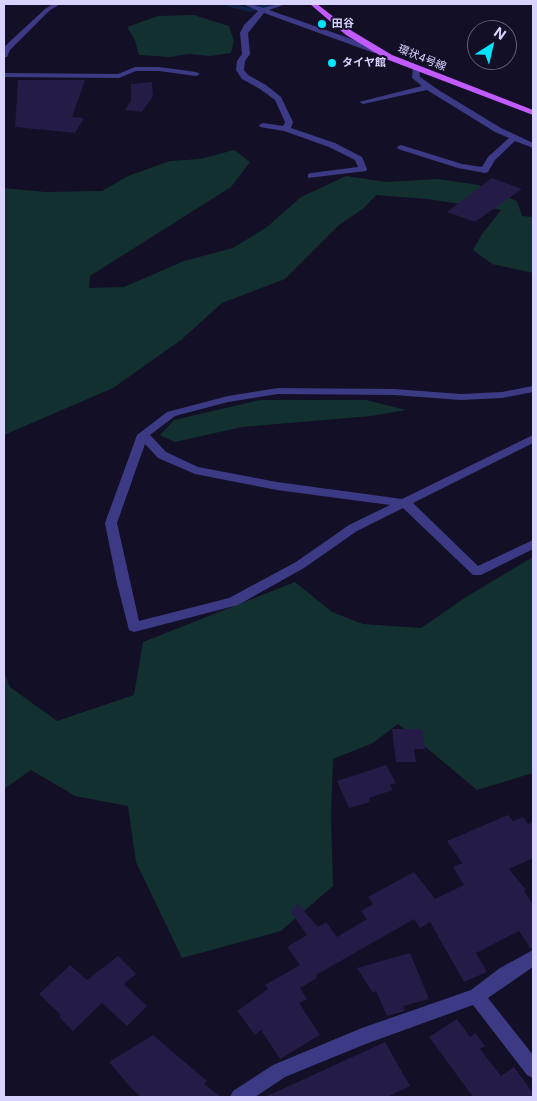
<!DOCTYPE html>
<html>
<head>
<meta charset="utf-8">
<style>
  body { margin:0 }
  #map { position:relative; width:537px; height:1101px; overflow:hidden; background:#130f26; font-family:Inter,sans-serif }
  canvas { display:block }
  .frame { position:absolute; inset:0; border:5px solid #d9d4ff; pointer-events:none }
  .north { position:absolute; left:467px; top:20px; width:50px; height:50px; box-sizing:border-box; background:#130f26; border:1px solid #625e7d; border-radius:50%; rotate:35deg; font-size:14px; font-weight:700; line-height:20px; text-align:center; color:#d9d4ff }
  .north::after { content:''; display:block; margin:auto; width:18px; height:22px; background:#00e5ff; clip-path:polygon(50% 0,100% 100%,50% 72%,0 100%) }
</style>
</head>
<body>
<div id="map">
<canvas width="537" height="1101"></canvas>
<div class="frame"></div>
<div class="north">N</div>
</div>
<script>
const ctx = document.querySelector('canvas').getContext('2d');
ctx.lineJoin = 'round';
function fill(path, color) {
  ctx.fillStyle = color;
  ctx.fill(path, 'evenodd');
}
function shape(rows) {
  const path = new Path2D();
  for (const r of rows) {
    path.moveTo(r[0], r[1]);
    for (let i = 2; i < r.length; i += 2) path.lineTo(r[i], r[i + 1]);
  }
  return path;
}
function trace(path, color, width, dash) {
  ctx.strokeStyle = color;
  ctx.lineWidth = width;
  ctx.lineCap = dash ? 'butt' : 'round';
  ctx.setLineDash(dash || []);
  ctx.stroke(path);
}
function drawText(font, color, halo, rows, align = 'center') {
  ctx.font = font + ' Inter,"Noto Sans JP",sans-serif';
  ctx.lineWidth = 4;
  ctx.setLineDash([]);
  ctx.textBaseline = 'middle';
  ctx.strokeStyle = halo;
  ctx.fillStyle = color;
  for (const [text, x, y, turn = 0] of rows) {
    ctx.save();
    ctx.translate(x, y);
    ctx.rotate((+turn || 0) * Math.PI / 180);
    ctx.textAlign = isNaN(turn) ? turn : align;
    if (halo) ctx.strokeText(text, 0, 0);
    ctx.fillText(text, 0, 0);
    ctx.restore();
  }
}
fill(shape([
  [194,15,229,26,234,41,231,53,210,56,189,54,170,57,139,55,135,40,127,27,158,16],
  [234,150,250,162,231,187,90,276,89,288,124,287,184,261,233,248,267,227,301,197,346,176,386,182,438,179,479,185,517,201,522,216,533,217,533,273,492,264,473,250,482,234,501,210,427,199,376,195,364,208,339,225,285,279,222,303,181,340,113,388,4,435,4,188,45,192,102,191,128,176,170,161,200,159],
  [260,400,366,400,406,410,371,416,242,427,175,442,160,435,174,420],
  [533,557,533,773,477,790,398,724,373,743,333,759,331,817,333,886,281,931,182,958,136,862,128,806,75,796,31,770,4,789,4,672,10,687,57,721,134,695,143,642,295,582,332,612,363,624,421,628,466,597]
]), '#12302f');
trace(shape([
  [227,4,250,10,271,4]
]), '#0c2248', 4);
fill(shape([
  [18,80,85,80,72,117,84,118,75,133,15,127],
  [152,82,153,96,142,112,125,110,131,101,131,84],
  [492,178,522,189,475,222,447,212],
  [392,729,422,729,425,749,414,749,416,762,396,762],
  [386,765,396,783,390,785,393,790,369,798,370,801,367,803,349,808,337,781],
  [508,815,513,821,523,817,528,824,533,822,533,858,509,869,526,890,524,891,533,905,533,948,531,949,519,931,476,953,487,972,464,982,430,922,420,928,414,919,316,975,317,978,300,988,307,999,299,1003,320,1035,280,1059,261,1030,255,1035,237,1011,268,989,265,985,300,965,287,947,307,935,290,911,298,904,318,927,326,922,337,937,367,919,361,911,373,904,368,897,414,872,435,899,464,885,453,867,462,863,447,841],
  [410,953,429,999,403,1006,405,1011,387,1016,376,991,373,993,357,968],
  [118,956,136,974,124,984,147,1006,127,1026,102,1003,73,1031,59,1017,61,1015,39,994,70,965,87,980],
  [457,1019,470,1037,475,1033,485,1046,480,1049,501,1076,514,1067,533,1093,533,1097,473,1097,429,1037],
  [153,1035,207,1081,204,1084,221,1097,141,1097,131,1088,109,1062],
  [385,1042,410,1086,387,1097,265,1097]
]), '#241b47');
fill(shape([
  [53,4,60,4,49,11,10,50,7,57,4,57,4,47,45,9,53,4],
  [243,4,252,4,263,8,277,4,286,4,269,10,380,49,380,53,374,53,264,13,248,33,250,54,245,61,244,70,248,75,266,85,281,97,293,122,291,128,335,143,362,157,367,169,366,171,308,178,308,174,311,173,358,167,355,160,329,147,284,131,260,127,259,125,263,123,283,126,285,122,275,100,260,89,242,79,236,70,237,61,242,54,240,33,244,25,258,11,243,4],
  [413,66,419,66,420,77,440,91,501,128,533,143,533,148,515,141,495,160,488,172,485,173,458,168,398,149,397,147,401,145,462,164,482,167,488,157,509,138,495,132,427,90,363,104,359,102,422,86,412,78,413,66],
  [135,67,159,67,196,72,200,74,196,76,159,71,136,71,119,78,4,77,4,73,118,74,135,67],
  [533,386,533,392,502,398,461,400,394,395,278,394,228,402,175,416,150,435,166,452,198,467,277,482,402,499,533,435,533,443,413,503,478,566,533,540,533,549,481,575,473,575,403,508,357,531,304,568,238,605,134,632,129,630,117,583,105,523,137,435,167,412,228,396,278,388,394,389,461,394,502,392,533,386],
  [145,444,158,458,195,474,277,490,390,505,349,525,296,562,229,598,139,621,117,523,145,444],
  [533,950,533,967,488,998,533,1055,533,1078,527,1075,473,1005,363,1045,285,1077,255,1097,230,1097,233,1091,273,1065,362,1028,471,990,500,968,533,950]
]), '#3d3a85');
fill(shape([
  [310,4,317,4,352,31,392,55,533,110,533,115,386,59,346,35,310,4]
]), '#c25bff');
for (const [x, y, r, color] of [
  [322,24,5,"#00e5ff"],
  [332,63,5,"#00e5ff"]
]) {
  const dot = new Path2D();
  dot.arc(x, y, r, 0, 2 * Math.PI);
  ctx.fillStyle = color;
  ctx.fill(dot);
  trace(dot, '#130f26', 2);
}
drawText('bold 11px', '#d9d4ff', '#130f26', [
  ["田谷",332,24],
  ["タイヤ館",342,63]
], 'left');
drawText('11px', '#d9d4ff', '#130f26', [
  ["環状4号線",422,58,22]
]);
</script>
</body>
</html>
